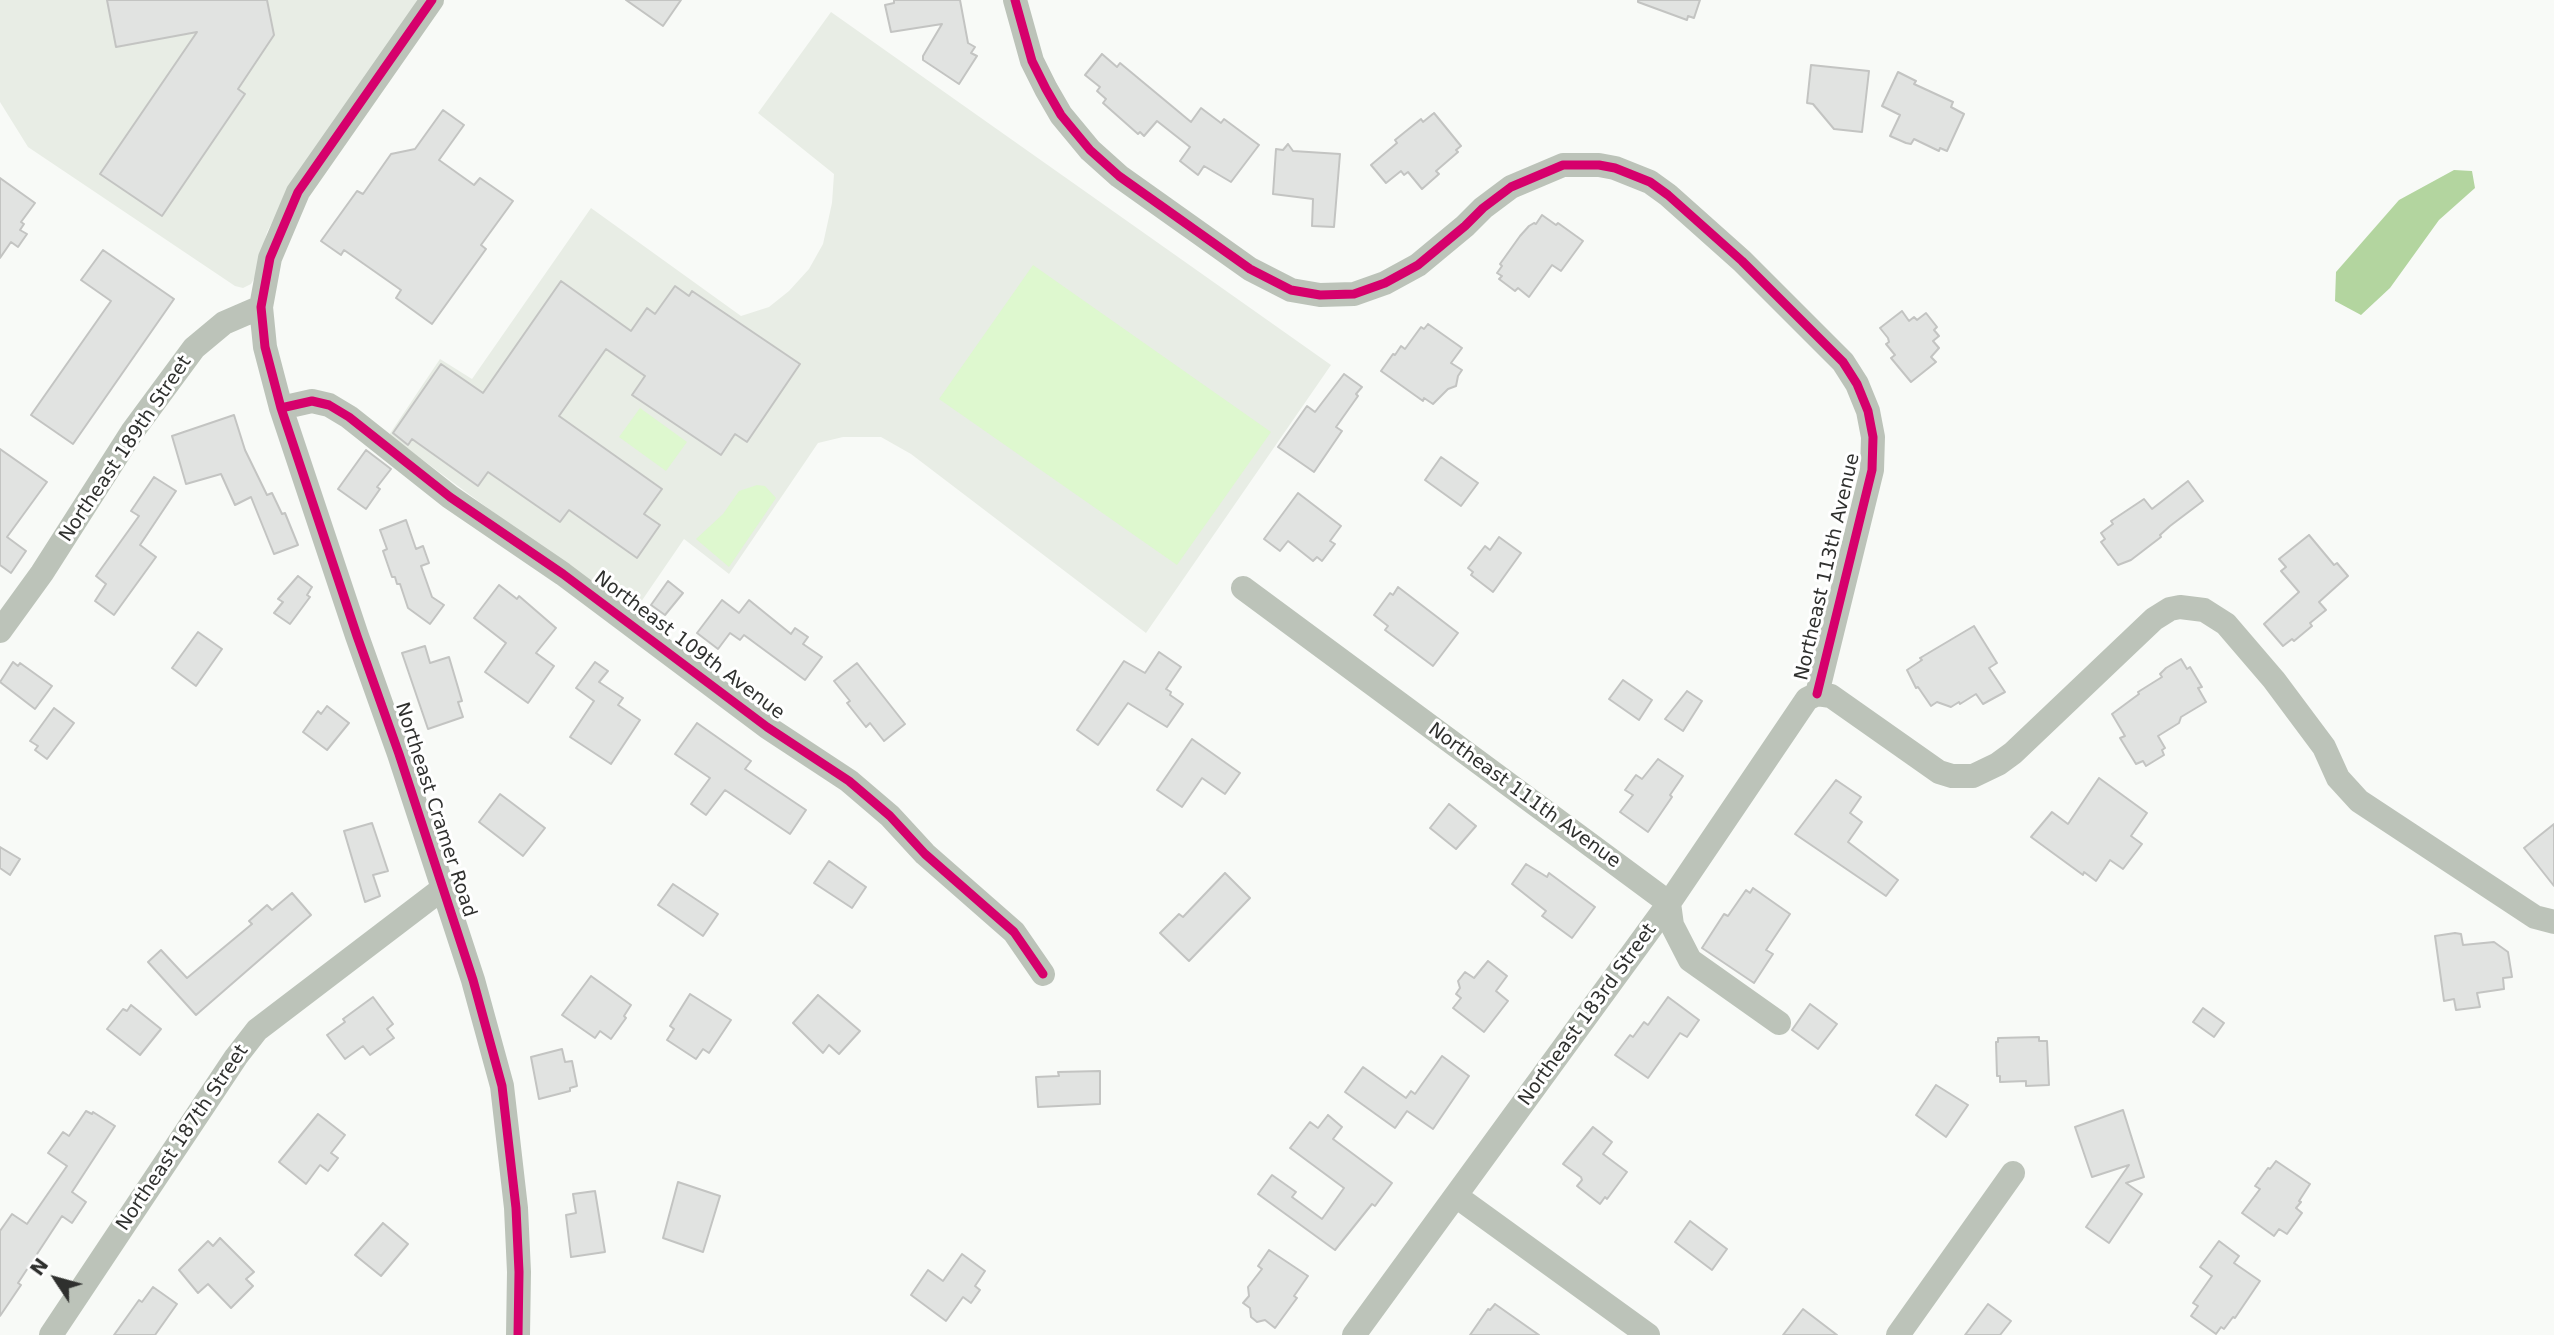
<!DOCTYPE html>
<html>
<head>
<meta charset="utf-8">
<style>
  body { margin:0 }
  #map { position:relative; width:2554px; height:1335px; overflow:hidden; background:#f8faf7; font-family:"DejaVu Sans",sans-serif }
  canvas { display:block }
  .north { position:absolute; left:21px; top:1244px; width:70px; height:70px; -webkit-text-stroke:5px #fff; paint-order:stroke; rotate:306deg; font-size:19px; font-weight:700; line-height:28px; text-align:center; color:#2f302e }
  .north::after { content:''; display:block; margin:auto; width:24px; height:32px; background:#2f302e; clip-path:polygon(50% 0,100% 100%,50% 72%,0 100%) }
</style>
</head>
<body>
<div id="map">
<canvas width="2554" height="1335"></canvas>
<div class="north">N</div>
</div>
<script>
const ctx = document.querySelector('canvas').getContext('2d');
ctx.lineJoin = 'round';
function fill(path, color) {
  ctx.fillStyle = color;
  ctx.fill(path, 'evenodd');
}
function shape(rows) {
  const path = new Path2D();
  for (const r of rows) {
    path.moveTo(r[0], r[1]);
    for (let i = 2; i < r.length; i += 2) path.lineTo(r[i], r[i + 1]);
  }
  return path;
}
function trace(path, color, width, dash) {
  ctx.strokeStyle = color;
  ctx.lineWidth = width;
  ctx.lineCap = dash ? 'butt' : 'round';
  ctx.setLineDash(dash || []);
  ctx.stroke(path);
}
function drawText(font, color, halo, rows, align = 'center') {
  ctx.font = font + ' "DejaVu Sans",sans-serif';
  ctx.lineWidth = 6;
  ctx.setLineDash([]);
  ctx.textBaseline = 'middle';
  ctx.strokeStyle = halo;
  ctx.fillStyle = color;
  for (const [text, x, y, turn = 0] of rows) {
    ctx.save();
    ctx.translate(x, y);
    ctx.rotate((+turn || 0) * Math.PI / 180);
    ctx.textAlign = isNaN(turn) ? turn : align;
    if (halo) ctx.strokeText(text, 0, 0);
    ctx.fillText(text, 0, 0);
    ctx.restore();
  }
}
fill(shape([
  [0,0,421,0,292,184,267,232,255,277,251,284,243,288,235,286,28,147,0,102],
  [831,12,1331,365,1146,633,911,454,881,437,843,437,818,443,729,574,684,539,632,615,389,435,440,359,472,379,591,208,741,316,769,307,789,291,809,269,823,244,832,203,834,174,758,113]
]), '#e8ede5');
fill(shape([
  [1033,265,1271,432,1177,565,939,399],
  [640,408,687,442,666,471,619,437],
  [757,485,765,486,776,498,729,567,696,539,723,514,739,491]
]), '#def8cf');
fill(shape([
  [2454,170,2472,171,2475,188,2439,220,2390,288,2361,315,2335,301,2336,272,2399,200]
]), '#b3d59f');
const building = shape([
  [107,0,267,0,274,35,238,89,245,94,162,216,100,174,197,32,116,47,107,0],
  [626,0,681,0,663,26,626,0],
  [894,0,960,0,968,43,975,47,971,53,977,56,959,84,923,60,923,56,942,24,891,32,885,5,894,3,894,0],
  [1638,0,1700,0,1694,18,1688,16,1687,20,1638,2,1638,0],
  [1102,54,1117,67,1120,63,1191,122,1201,108,1221,123,1224,119,1259,145,1231,182,1204,166,1198,175,1180,161,1190,147,1157,121,1144,136,1140,132,1138,134,1103,103,1106,99,1097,91,1100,87,1085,75,1102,54],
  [1811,65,1869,71,1862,132,1834,129,1813,104,1807,103,1811,65],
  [1898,72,1916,81,1914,84,1953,102,1951,107,1964,114,1947,151,1940,148,1939,151,1914,139,1911,144,1906,143,1890,136,1900,115,1882,106,1898,72],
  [443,110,464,125,439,160,474,185,480,178,513,201,481,245,486,249,432,324,396,298,401,290,344,250,341,255,321,241,357,191,363,194,391,154,415,149,443,110],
  [1434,113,1461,146,1456,150,1458,152,1436,171,1439,174,1422,189,1408,172,1404,175,1401,171,1386,183,1371,165,1397,143,1395,140,1421,119,1423,122,1434,113],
  [1288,144,1293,151,1340,154,1334,227,1312,226,1313,199,1273,194,1276,149,1283,150,1288,144],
  [0,178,35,203,21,222,24,224,20,230,27,234,18,247,11,242,0,258,0,178],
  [1542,215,1556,225,1558,223,1583,241,1561,271,1552,265,1529,297,1518,288,1515,291,1499,279,1502,276,1497,273,1502,266,1500,264,1520,236,1529,226,1534,223,1536,224,1542,215],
  [103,250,174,299,73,444,31,415,111,301,81,280,103,250],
  [561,281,631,331,647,308,655,314,675,286,689,296,692,291,800,364,747,442,735,434,721,455,632,395,645,376,606,349,559,416,662,489,644,514,660,525,637,558,569,510,560,522,488,472,478,486,412,439,408,445,393,433,441,364,483,393,561,281],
  [1902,311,1909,321,1914,317,1917,320,1926,313,1937,327,1934,330,1939,336,1933,341,1939,348,1931,357,1936,362,1911,382,1891,358,1895,355,1886,344,1889,342,1888,338,1880,328,1902,311],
  [1428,324,1462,348,1451,363,1462,370,1458,376,1456,386,1448,389,1433,404,1424,398,1423,401,1381,371,1393,354,1395,355,1401,346,1405,349,1421,327,1424,329,1428,324],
  [1344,374,1362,387,1356,394,1358,396,1336,427,1342,431,1314,472,1278,447,1307,406,1315,412,1344,374],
  [234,415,245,450,267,495,272,493,282,514,285,513,298,545,274,554,251,497,235,505,221,474,186,484,172,436,234,415],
  [0,449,47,482,7,537,26,551,11,573,0,565,0,449],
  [366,450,391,469,377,487,380,489,366,509,338,489,366,450],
  [1441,457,1478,483,1461,506,1425,480,1441,457],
  [154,477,176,491,140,545,156,557,114,615,95,601,106,584,96,576,139,516,131,511,154,477],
  [2188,481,2203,501,2170,526,2160,535,2161,537,2131,560,2118,565,2101,542,2105,539,2101,533,2113,524,2111,521,2144,499,2152,509,2188,481],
  [1298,493,1341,526,1330,541,1335,544,1322,561,1317,557,1313,561,1288,541,1280,551,1264,539,1298,493],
  [406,520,416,549,423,546,429,563,421,566,432,597,444,605,430,624,408,608,400,584,397,584,395,577,392,577,383,551,387,549,380,530,406,520],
  [2309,535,2334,565,2337,563,2348,576,2319,602,2326,610,2310,623,2312,626,2294,641,2292,639,2283,646,2264,624,2299,592,2281,571,2286,567,2279,559,2309,535],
  [1499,537,1521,553,1493,592,1471,575,1473,572,1468,568,1485,546,1490,550,1499,537],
  [298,576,312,587,307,595,310,597,290,624,274,613,283,602,278,599,298,576],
  [668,581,683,593,665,615,651,605,668,581],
  [499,585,517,599,519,596,556,628,536,653,554,666,528,703,485,672,506,643,474,618,499,585],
  [1398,587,1458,633,1433,666,1385,630,1388,626,1374,615,1390,593,1393,595,1398,587],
  [722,600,739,613,749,600,791,634,795,628,808,637,803,644,822,657,805,680,744,635,740,640,730,633,718,649,697,633,722,600],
  [1974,626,1997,663,1989,668,2005,692,1983,704,1976,694,1960,704,1959,702,1951,707,1937,702,1931,706,1918,687,1916,688,1907,670,1922,660,1920,658,1974,626],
  [198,632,222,649,196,686,172,668,198,632],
  [425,646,430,663,449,657,462,701,458,702,463,717,428,729,402,653,425,646],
  [1159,652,1181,667,1166,689,1171,692,1170,695,1183,704,1167,727,1128,703,1098,745,1077,730,1124,661,1145,673,1159,652],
  [2181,659,2187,669,2190,667,2202,687,2198,688,2206,702,2181,717,2179,723,2158,736,2165,748,2162,750,2164,755,2146,766,2143,761,2136,764,2120,738,2125,736,2112,714,2139,694,2138,692,2162,677,2160,674,2166,668,2181,659],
  [13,662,18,666,20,663,52,686,35,709,0,682,13,662],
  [595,662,608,671,599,682,623,698,618,705,640,720,611,764,570,737,594,701,576,688,595,662],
  [857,663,905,724,884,741,870,723,866,727,847,703,850,701,834,681,857,663],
  [1623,680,1652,700,1639,720,1609,699,1623,680],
  [1687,691,1702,701,1683,731,1665,719,1687,691],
  [327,706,349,723,327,750,303,732,318,711,321,714,327,706],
  [54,708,74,723,47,759,35,750,38,746,30,741,54,708],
  [697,723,751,761,745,769,806,810,790,834,725,790,706,815,691,804,710,778,675,754,697,723],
  [1192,739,1240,773,1225,794,1202,778,1182,807,1157,790,1192,739],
  [1658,759,1683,776,1670,795,1672,797,1648,832,1620,812,1633,795,1625,790,1636,775,1642,779,1658,759],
  [2099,778,2147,813,2131,836,2142,844,2123,869,2110,860,2096,881,2084,872,2083,875,2031,837,2052,812,2068,824,2099,778],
  [1836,780,1861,797,1850,813,1862,822,1848,842,1898,880,1886,896,1795,834,1836,780],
  [500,794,545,828,523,856,479,822,500,794],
  [1449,804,1476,826,1456,849,1430,828,1449,804],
  [372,823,388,871,373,875,380,896,365,902,344,831,372,823],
  [2554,824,2554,886,2524,848,2554,824],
  [0,847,20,859,10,875,0,868,0,847],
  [829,861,866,887,852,908,814,883,829,861],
  [1526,864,1547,877,1549,873,1595,907,1572,938,1542,916,1546,911,1512,884,1526,864],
  [1225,873,1250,898,1189,961,1160,933,1179,914,1183,917,1225,873],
  [673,884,718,914,703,936,658,905,673,884],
  [1753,888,1790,914,1766,950,1773,954,1754,983,1702,948,1724,914,1728,916,1746,890,1750,893,1753,888],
  [292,893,311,915,196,1015,148,962,161,950,187,978,252,924,249,921,267,905,272,910,292,893],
  [2455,933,2461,934,2463,945,2494,942,2508,952,2512,977,2503,978,2504,989,2477,993,2480,1007,2456,1010,2454,999,2444,1001,2435,936,2455,933],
  [1488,961,1507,976,1496,991,1508,1001,1484,1032,1453,1008,1461,998,1456,994,1460,988,1458,981,1465,972,1474,978,1488,961],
  [591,976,631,1005,624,1016,626,1018,611,1039,600,1031,595,1038,562,1015,591,976],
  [690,994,731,1020,709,1053,703,1049,696,1059,667,1040,674,1029,670,1026,690,994],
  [818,995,860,1031,839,1054,829,1045,823,1053,793,1023,818,995],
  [373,997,393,1024,387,1029,394,1038,370,1055,363,1046,345,1059,327,1035,345,1022,343,1019,373,997],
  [1668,997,1699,1020,1687,1037,1680,1033,1648,1078,1615,1055,1630,1035,1633,1037,1644,1022,1648,1025,1668,997],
  [1810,1004,1837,1024,1818,1049,1792,1030,1810,1004],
  [131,1005,161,1029,140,1055,107,1029,123,1009,127,1011,131,1005],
  [2203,1008,2224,1023,2214,1037,2193,1022,2203,1008],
  [2039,1037,2039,1041,2047,1041,2049,1085,2026,1086,2026,1081,2000,1082,2000,1076,1997,1076,1996,1042,1998,1042,1998,1038,2039,1037],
  [562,1049,565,1062,572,1061,577,1086,570,1088,570,1091,539,1099,531,1057,562,1049],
  [1442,1056,1469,1076,1433,1129,1407,1111,1395,1128,1345,1092,1363,1067,1406,1098,1411,1091,1415,1094,1442,1056],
  [1100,1071,1100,1104,1038,1107,1036,1077,1059,1076,1058,1072,1100,1071],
  [1936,1085,1968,1105,1946,1137,1916,1115,1936,1085],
  [2123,1110,2144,1177,2126,1183,2142,1194,2109,1243,2086,1227,2129,1165,2092,1177,2075,1127,2123,1110],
  [86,1111,92,1114,93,1112,115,1126,72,1192,86,1202,72,1223,62,1216,18,1283,21,1285,0,1316,0,1231,12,1214,27,1224,67,1166,48,1153,63,1132,69,1136,86,1111],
  [318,1114,345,1135,331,1153,338,1158,328,1171,320,1165,306,1184,279,1162,318,1114],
  [1328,1115,1342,1127,1333,1139,1392,1183,1375,1206,1372,1204,1335,1250,1258,1194,1272,1175,1296,1192,1292,1197,1322,1219,1344,1188,1290,1148,1310,1122,1318,1128,1328,1115],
  [1593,1127,1612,1142,1603,1154,1627,1172,1607,1199,1605,1197,1600,1204,1577,1186,1582,1180,1581,1177,1563,1164,1593,1127],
  [2276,1161,2310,1184,2299,1201,2301,1202,2296,1208,2302,1213,2287,1234,2279,1229,2274,1236,2242,1213,2260,1189,2255,1186,2268,1168,2270,1169,2276,1161],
  [678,1182,720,1196,703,1252,663,1238,678,1182],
  [595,1191,605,1252,571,1257,566,1215,576,1213,573,1194,595,1191],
  [1690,1221,1727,1249,1712,1270,1675,1242,1690,1221],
  [383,1223,408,1244,381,1276,355,1255,383,1223],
  [220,1238,254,1272,246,1279,253,1286,231,1308,208,1284,198,1293,179,1270,208,1241,213,1246,220,1238],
  [2219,1241,2239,1256,2234,1263,2260,1281,2235,1318,2233,1317,2224,1329,2221,1327,2216,1334,2191,1316,2198,1306,2193,1303,2212,1276,2200,1267,2219,1241],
  [1269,1250,1308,1276,1294,1296,1297,1298,1275,1328,1265,1320,1257,1322,1251,1317,1250,1308,1243,1303,1249,1296,1248,1287,1262,1269,1258,1266,1269,1250],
  [962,1254,985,1271,975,1286,980,1290,971,1303,963,1297,946,1321,911,1295,928,1270,943,1281,962,1254],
  [153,1287,177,1304,155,1335,114,1335,139,1300,142,1302,153,1287],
  [1495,1304,1539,1335,1470,1335,1488,1309,1490,1310,1495,1304],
  [1988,1304,2011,1321,2000,1335,1965,1335,1988,1304],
  [1803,1309,1837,1335,1783,1335,1803,1309]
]);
fill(building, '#e1e3e1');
trace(building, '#c3c4c2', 2);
trace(shape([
  [432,0,298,192,270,258,261,307,265,347,281,408,357,636,399,754,473,980,502,1086,516,1208,519,1272,518,1335],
  [1015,0,1032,61,1046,89,1061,115,1090,150,1119,176,1250,269,1291,290,1320,295,1354,294,1385,283,1418,265,1465,226,1483,208,1511,187,1563,165,1599,165,1615,168,1650,182,1668,195,1742,261,1843,362,1857,384,1868,411,1873,437,1872,470,1817,694],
  [281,408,312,401,329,405,349,417,450,497,563,574,767,727,849,781,890,816,925,854,1014,932,1043,974],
  [1243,588,1669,903,1672,925,1690,960,1779,1023],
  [0,631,42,573,132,432,194,348,224,323,261,307],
  [1817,694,1831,696,1939,772,1952,776,1973,776,1998,764,2013,753,2154,619,2170,609,2180,607,2204,610,2226,624,2274,680,2324,747,2338,778,2359,801,2535,917,2554,922],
  [1456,1196,1648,1335],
  [51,1335,236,1057,257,1030,442,889],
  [1354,1335,1669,903,1807,699,1817,694],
  [1898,1335,2013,1173]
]), '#bcc3b9', 24);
trace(shape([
  [432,0,298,192,270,258,261,307,265,347,281,408,357,636,399,754,473,980,502,1086,516,1208,519,1272,518,1335],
  [1015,0,1032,61,1046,89,1061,115,1090,150,1119,176,1250,269,1291,290,1320,295,1354,294,1385,283,1418,265,1465,226,1483,208,1511,187,1563,165,1599,165,1615,168,1650,182,1668,195,1742,261,1843,362,1857,384,1868,411,1873,437,1872,470,1817,694],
  [281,408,312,401,329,405,349,417,450,497,563,574,767,727,849,781,890,816,925,854,1014,932,1043,974]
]), '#d6006c', 9);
drawText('19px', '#2f302e', '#fff', [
  ["Northeast 189th Street",126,449,-56],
  ["Northeast 113th Avenue",1828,567,-77],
  ["Northeast 109th Avenue",689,646,37],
  ["Northeast 111th Avenue",1524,796,36],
  ["Northeast Cramer Road",435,810,72],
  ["Northeast 183rd Street",1588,1015,-54],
  ["Northeast 187th Street",183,1138,-56]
]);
</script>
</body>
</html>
